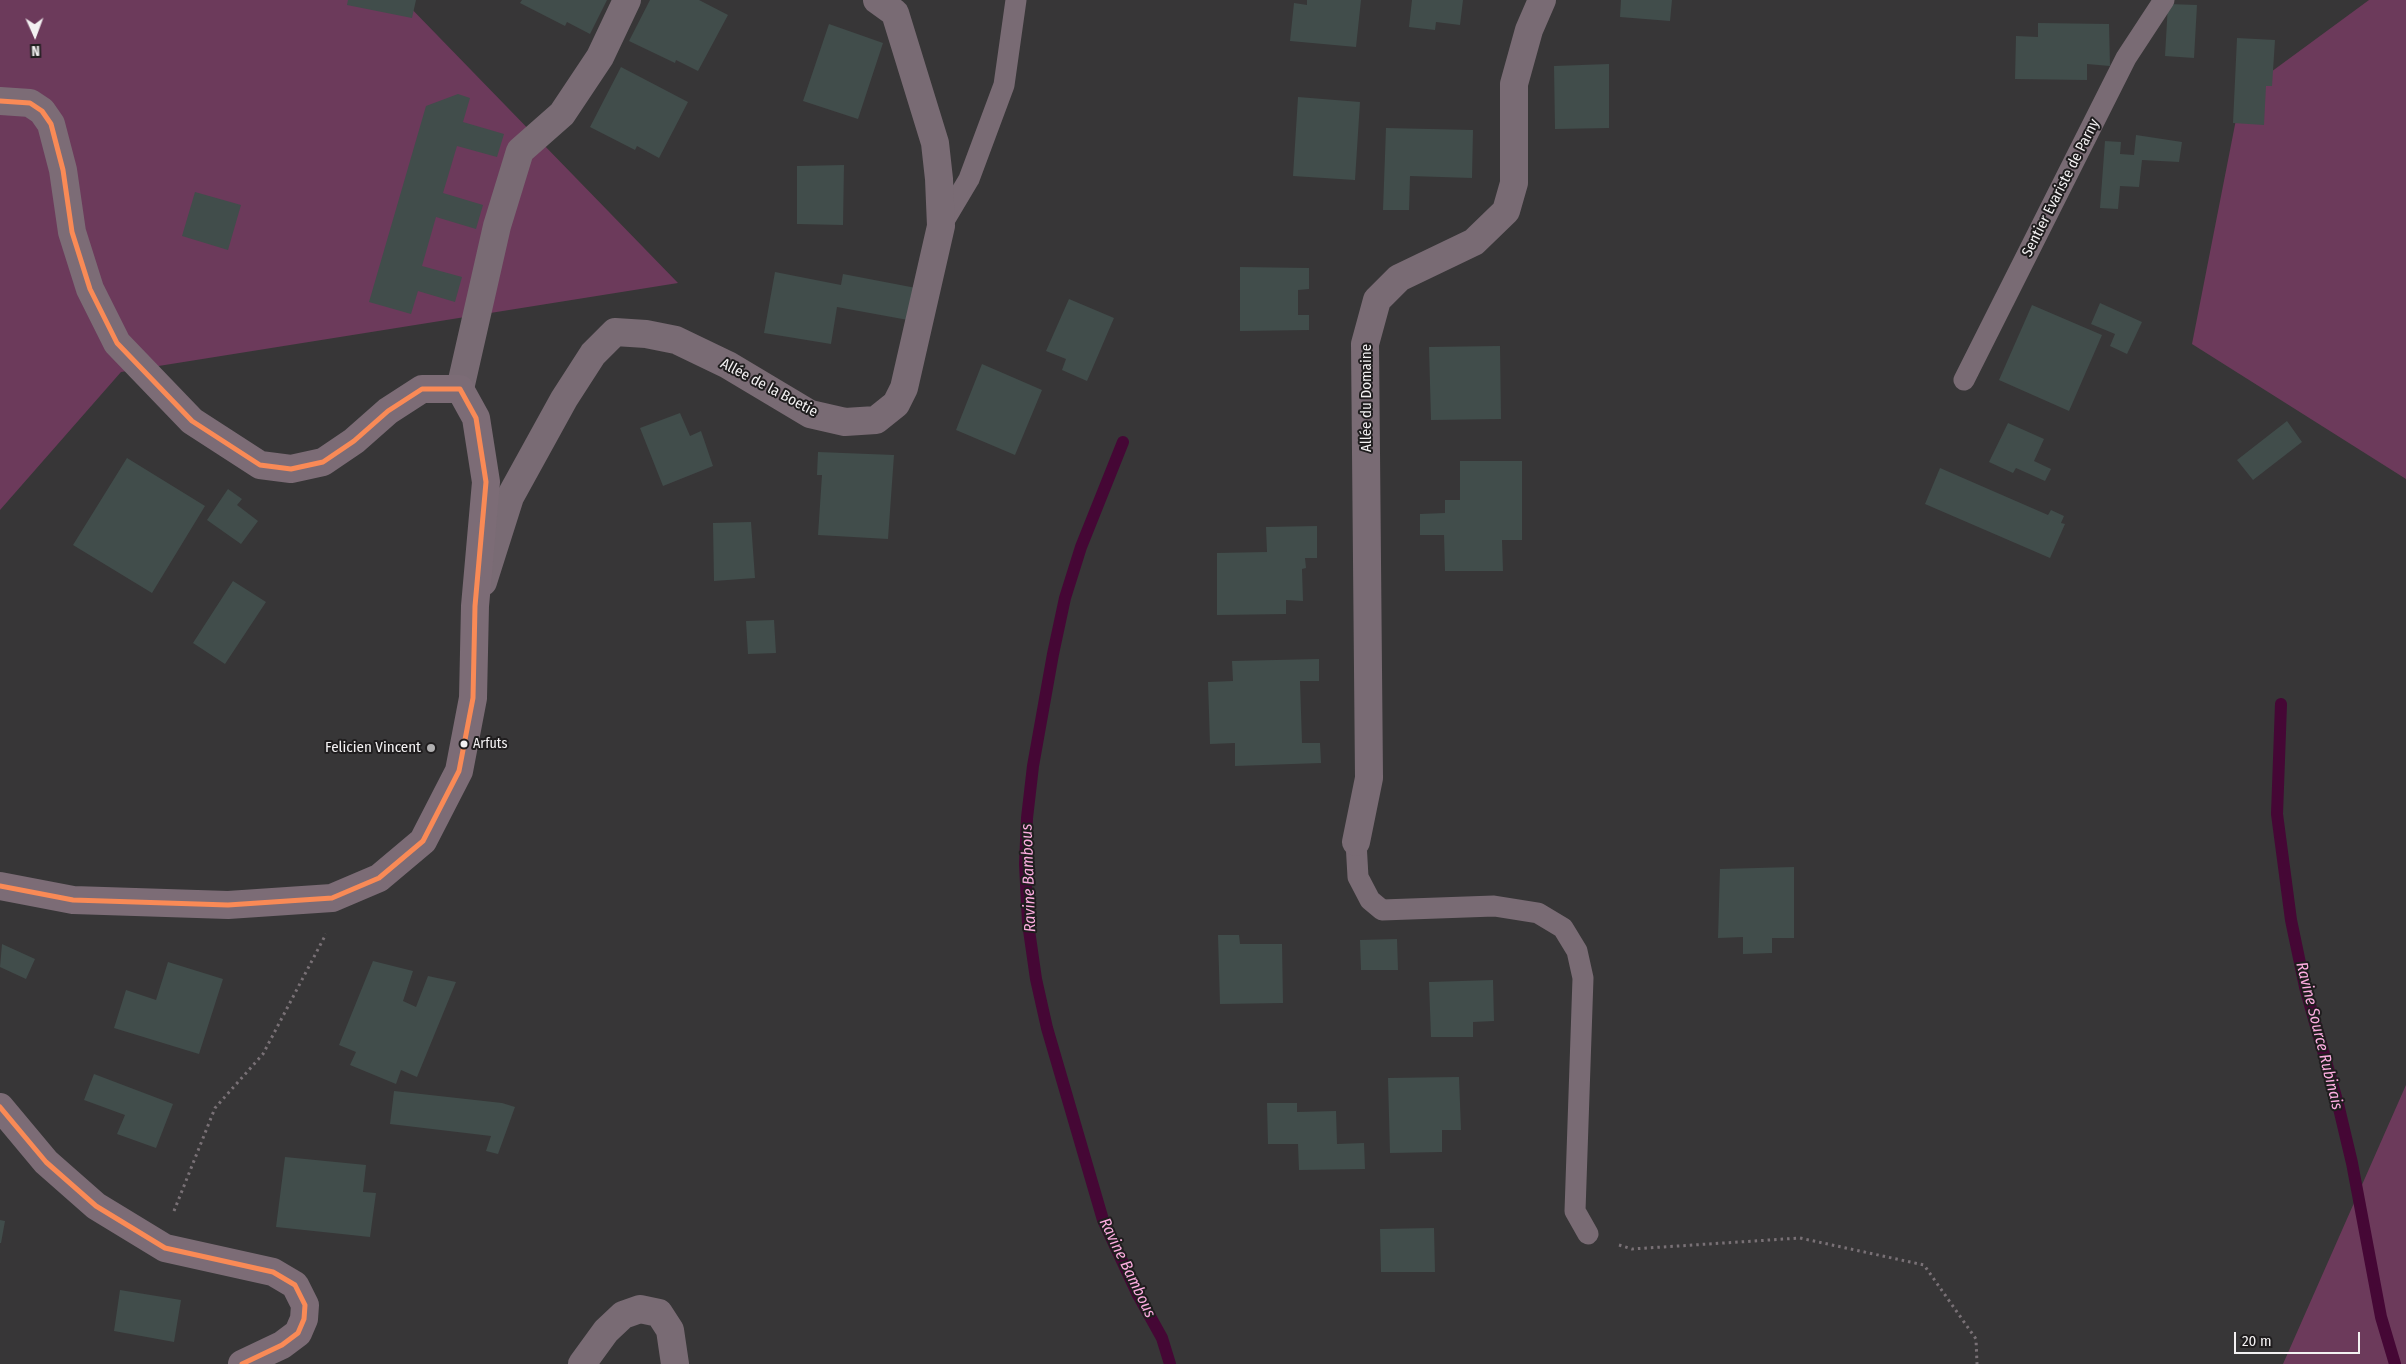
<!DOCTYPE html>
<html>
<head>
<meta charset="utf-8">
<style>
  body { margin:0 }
  #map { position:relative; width:2406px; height:1364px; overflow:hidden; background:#373637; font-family:"Fira Sans Condensed",sans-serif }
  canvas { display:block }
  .north { position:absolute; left:10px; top:10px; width:50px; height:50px; -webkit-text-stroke:4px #1f1d1e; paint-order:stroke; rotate:178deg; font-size:14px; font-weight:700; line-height:20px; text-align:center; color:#f3f1f2 }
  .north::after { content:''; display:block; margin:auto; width:18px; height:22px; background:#f3f1f2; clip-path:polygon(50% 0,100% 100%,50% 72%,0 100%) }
  .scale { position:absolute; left:2234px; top:1332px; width:126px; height:22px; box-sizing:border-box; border:2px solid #f3f1f2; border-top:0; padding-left:6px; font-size:15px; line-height:18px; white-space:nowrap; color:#f3f1f2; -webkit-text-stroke:4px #1f1d1e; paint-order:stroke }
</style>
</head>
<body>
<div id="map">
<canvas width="2406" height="1364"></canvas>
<div class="north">N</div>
<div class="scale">20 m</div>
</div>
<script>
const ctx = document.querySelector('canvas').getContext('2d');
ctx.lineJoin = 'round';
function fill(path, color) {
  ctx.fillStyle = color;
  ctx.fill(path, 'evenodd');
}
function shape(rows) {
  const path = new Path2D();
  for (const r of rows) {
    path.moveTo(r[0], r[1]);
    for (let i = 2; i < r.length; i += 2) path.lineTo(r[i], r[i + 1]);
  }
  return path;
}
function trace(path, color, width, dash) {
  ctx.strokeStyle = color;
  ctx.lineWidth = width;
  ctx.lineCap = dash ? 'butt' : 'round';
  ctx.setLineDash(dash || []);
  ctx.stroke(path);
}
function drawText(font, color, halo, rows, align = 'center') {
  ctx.font = font + ' "Fira Sans Condensed",sans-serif';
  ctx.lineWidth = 4;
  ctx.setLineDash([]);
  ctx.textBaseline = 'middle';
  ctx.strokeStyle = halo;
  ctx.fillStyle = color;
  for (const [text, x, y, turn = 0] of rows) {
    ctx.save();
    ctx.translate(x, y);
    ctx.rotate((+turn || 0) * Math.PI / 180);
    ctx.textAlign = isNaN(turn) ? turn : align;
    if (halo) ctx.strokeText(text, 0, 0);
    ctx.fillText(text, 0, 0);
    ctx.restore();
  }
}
fill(shape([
  [0,0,403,0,678,283,121,372,0,510],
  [2369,0,2406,0,2406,479,2192,344,2241,94],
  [2406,1085,2406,1364,2283,1364]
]), '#6c3a5b');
trace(shape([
  [1123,442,1081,547,1065,598,1053,654,1033,766,1027,818,1025,864,1028,923,1036,979,1047,1028,1103,1220,1137,1293,1162,1338,1170,1364],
  [2281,704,2277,814,2291,920,2305,987,2338,1104,2352,1163,2381,1317,2395,1364]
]), '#450735', 12);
fill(shape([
  [348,0,416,0,412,18,347,5],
  [522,0,607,0,590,34,567,22,565,26,520,3],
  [650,0,699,0,728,15,698,71,676,60,675,63,629,41],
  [1307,0,1361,0,1356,47,1290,41,1294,3,1307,5],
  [1412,0,1463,0,1460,25,1436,22,1435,30,1409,27],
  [1621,0,1672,0,1670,21,1620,17],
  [2168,4,2197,5,2194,58,2165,56],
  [2038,23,2109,24,2110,66,2087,64,2087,80,2015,79,2016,36,2038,37],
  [829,24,883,43,858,119,803,101],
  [2237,38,2275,40,2272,86,2266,86,2264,125,2233,123],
  [1609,64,1609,128,1555,129,1554,66],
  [621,67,688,102,659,158,637,146,635,150,590,127],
  [458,94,470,98,463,122,504,134,497,157,457,146,443,193,483,205,476,229,436,217,422,266,462,277,455,302,418,291,411,314,369,302,426,106],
  [1298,97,1360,102,1355,180,1293,176],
  [1386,128,1473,130,1472,178,1410,176,1409,210,1383,210],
  [2136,135,2182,142,2179,162,2142,160,2139,187,2120,186,2118,209,2100,208,2105,141,2121,142,2120,154,2134,155],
  [844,165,843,225,797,224,797,166],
  [195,192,241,205,228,250,182,236],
  [1240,267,1309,268,1309,289,1298,290,1298,315,1309,315,1309,330,1240,331],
  [775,272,841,285,843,274,916,288,908,320,837,307,831,344,764,333],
  [1069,299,1114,318,1087,381,1062,370,1066,359,1046,351],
  [2100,303,2142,322,2127,354,2110,346,2115,334,2091,324],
  [2032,305,2102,335,2069,411,1999,380],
  [1500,346,1501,419,1431,420,1429,347],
  [982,364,1042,390,1015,455,956,430],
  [680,413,690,436,701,431,713,466,663,486,640,428],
  [2287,421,2302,442,2253,480,2237,460],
  [2008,423,2044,439,2034,461,2051,469,2045,481,2016,468,2013,473,1989,462],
  [818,452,894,455,888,539,818,535,822,475,817,475],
  [127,458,205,506,152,593,73,545],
  [1460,461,1522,461,1522,540,1502,540,1503,571,1445,571,1444,535,1420,535,1420,514,1445,513,1445,500,1460,500],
  [1940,468,2048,515,2051,510,2064,516,2061,523,2065,524,2050,558,1925,504],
  [228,489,242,499,237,505,258,521,241,544,207,520],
  [751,522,755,578,714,581,713,523],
  [1317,526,1317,558,1305,558,1306,568,1302,569,1303,601,1286,600,1286,614,1217,615,1217,553,1267,552,1266,527],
  [233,581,266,602,225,664,193,643],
  [774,620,776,653,748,654,746,621],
  [1319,659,1319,681,1300,681,1302,743,1320,743,1321,763,1235,766,1235,743,1210,744,1208,682,1233,681,1232,661],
  [1794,867,1794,938,1772,938,1772,953,1743,954,1743,937,1718,938,1720,869],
  [1218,935,1239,935,1240,944,1282,944,1283,1003,1220,1004],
  [1397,939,1398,970,1361,970,1360,940],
  [2,944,35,959,26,979,0,967],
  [373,961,413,971,403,1001,416,1007,428,976,456,982,417,1077,401,1070,396,1084,350,1065,356,1052,339,1045],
  [168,962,223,979,199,1054,114,1028,126,990,156,1000],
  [1493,980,1494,1021,1473,1022,1473,1037,1431,1037,1429,982],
  [94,1074,173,1104,156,1148,117,1134,125,1115,84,1100],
  [1459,1077,1461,1130,1442,1130,1442,1152,1390,1153,1388,1078],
  [394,1091,502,1103,515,1107,498,1154,486,1151,491,1136,390,1124],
  [1267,1103,1297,1103,1297,1112,1336,1111,1337,1144,1364,1143,1365,1169,1299,1170,1298,1144,1268,1144],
  [285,1157,366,1165,363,1192,376,1193,370,1237,276,1227],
  [0,1220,5,1221,1,1243,0,1243],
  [1434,1228,1435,1272,1381,1272,1380,1229],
  [120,1290,181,1300,174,1342,114,1331]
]), '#414d4b');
trace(shape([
  [174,1211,215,1108,263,1054,326,934],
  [1619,1245,1632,1249,1800,1238,1924,1265,1976,1339,1977,1364]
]), '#797176', 3, [2.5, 4]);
trace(shape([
  [941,226,969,179,1004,85,1016,0],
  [1964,380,2126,58,2164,0],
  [1356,842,1358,877,1370,900,1382,910,1494,906,1538,913,1563,928,1577,951,1583,978,1575,1211,1588,1234]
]), '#796b74', 21);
trace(shape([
  [460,389,497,226,520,151,562,114,600,57,627,0],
  [483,582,510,497,564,399,593,354,615,332,646,334,676,340,728,365,810,414,845,422,876,420,896,404,904,388,941,226,939,179,935,143,895,13,877,0],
  [1356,842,1369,778,1365,344,1377,300,1399,278,1474,242,1506,211,1514,183,1514,84,1529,30,1542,0],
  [582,1364,606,1331,623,1315,640,1309,659,1313,670,1330,675,1364]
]), '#796b74', 28);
trace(shape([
  [0,101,30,103,42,111,51,124,63,170,72,232,90,289,117,343,192,421,260,465,291,469,323,462,354,441,388,411,422,389,460,389,476,418,486,482,475,606,473,698,459,771,423,841,379,878,332,898,228,905,73,900,0,886],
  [0,1107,46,1162,96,1206,165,1248,273,1272,295,1285,305,1305,304,1319,298,1333,282,1345,242,1364]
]), '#7c6c76', 28);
trace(shape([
  [0,101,30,103,42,111,51,124,63,170,72,232,90,289,117,343,192,421,260,465,291,469,323,462,354,441,388,411,422,389,460,389,476,418,486,482,475,606,473,698,459,771,423,841,379,878,332,898,228,905,73,900,0,886],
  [0,1107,46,1162,96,1206,165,1248,273,1272,295,1285,305,1305,304,1319,298,1333,282,1345,242,1364]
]), '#f98a56', 5);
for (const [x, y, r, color] of [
  [464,744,4.5,"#f3f1f2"],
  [431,748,5,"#b1b0b1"]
]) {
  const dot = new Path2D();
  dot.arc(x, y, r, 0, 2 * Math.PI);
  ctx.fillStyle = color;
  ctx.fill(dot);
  trace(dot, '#1f1d1e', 2);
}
drawText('14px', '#f3f1f2', '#1f1d1e', [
  ["Arfuts",473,744]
], 'left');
drawText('15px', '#f3f1f2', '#1f1d1e', [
  ["Sentier Evariste de Parny",2061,188,-63],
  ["Allée de la Boetie",769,388,28],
  ["Allée du Domaine",1367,398,-90]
]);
drawText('15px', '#f3f1f2', '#1f1d1e', [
  ["Felicien Vincent",421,748]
], 'right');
drawText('italic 16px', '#fdade0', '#1f1d1e', [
  ["Ravine Bambous",1029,878,-92],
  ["Ravine Source Rubinais",2319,1036,76],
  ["Ravine Bambous",1127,1268,64]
]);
</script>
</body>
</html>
